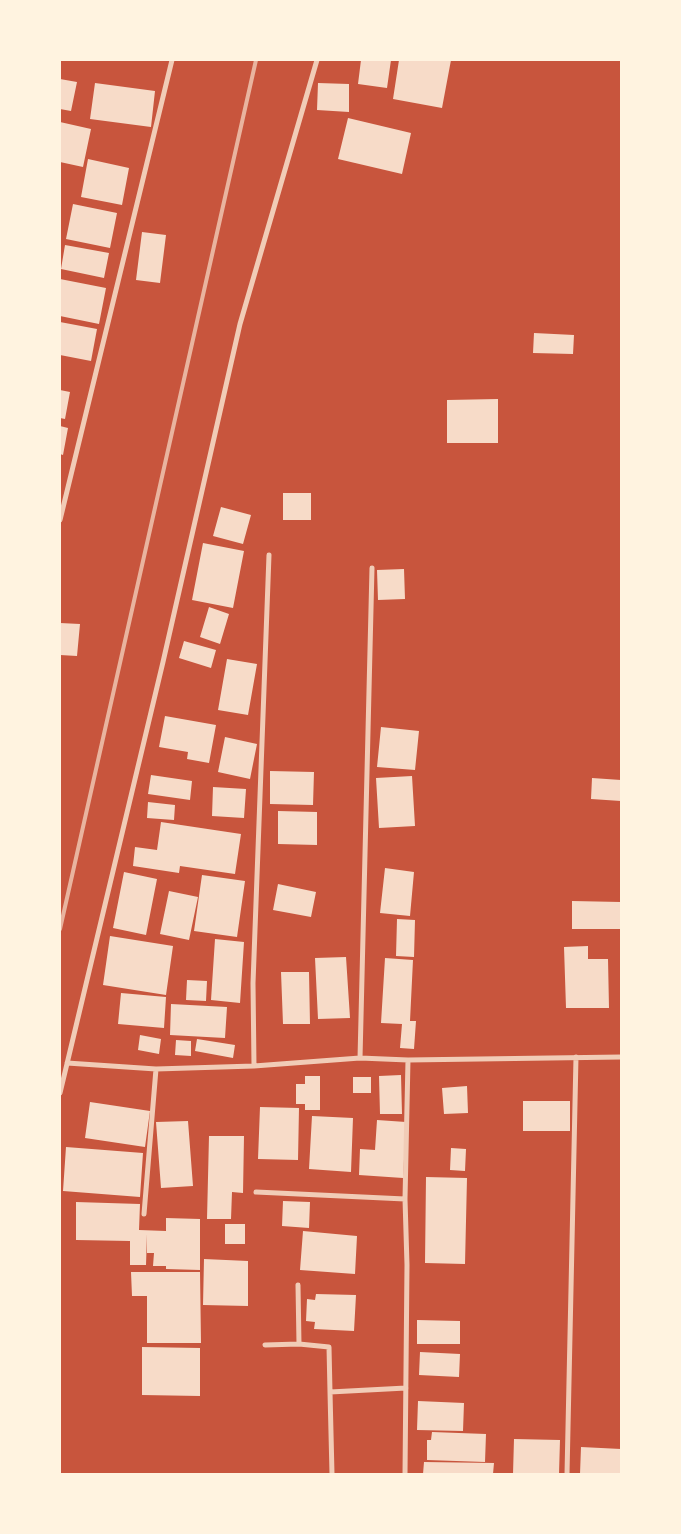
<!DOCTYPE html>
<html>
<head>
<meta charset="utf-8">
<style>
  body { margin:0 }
  #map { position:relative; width:681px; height:1534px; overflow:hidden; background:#c8553d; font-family:"Exo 2",sans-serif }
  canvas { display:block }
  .frame { position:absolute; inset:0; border:61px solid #fff3e0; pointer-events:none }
</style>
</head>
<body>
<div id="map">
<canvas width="681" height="1534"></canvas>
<div class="frame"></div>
</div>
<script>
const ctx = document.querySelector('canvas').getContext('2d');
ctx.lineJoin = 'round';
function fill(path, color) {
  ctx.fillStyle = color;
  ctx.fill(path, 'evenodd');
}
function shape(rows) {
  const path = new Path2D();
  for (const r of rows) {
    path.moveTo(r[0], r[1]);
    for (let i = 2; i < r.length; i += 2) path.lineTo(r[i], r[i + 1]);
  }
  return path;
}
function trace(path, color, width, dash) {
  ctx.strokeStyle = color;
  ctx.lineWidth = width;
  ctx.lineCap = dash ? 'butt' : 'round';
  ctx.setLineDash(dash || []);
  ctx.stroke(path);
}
fill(shape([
  [361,60,391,60,387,88,358,84],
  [399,60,451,60,442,108,393,99],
  [60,79,77,82,71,111,60,109],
  [95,83,155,91,151,127,90,119],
  [318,83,349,84,349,112,317,110],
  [348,118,411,133,402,174,338,159],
  [60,122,91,129,83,167,60,162],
  [88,159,129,168,122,205,81,197],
  [73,204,117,213,110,248,66,239],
  [142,232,166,235,160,283,136,280],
  [65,245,109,253,104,278,61,269],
  [60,279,106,288,99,324,60,316],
  [60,322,97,329,91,361,60,355],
  [534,333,574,335,573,354,533,353],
  [60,390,70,392,65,419,60,418],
  [498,399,498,443,447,443,447,400],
  [60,426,68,428,63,455,60,454],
  [283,493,311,493,311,520,283,520],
  [221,507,251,515,243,544,213,536],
  [203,543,244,551,233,608,192,600],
  [404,569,405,599,378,600,377,570],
  [209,607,229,614,220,644,200,637],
  [60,623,80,624,77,656,60,655],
  [184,641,216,650,211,668,179,658],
  [227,659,257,664,248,715,218,710],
  [165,716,216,725,209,763,187,759,188,752,159,747],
  [381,727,419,731,415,770,377,767],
  [225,737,257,744,250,779,218,772],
  [270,771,314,772,313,805,270,804],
  [151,775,192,781,190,800,148,794],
  [412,776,415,826,379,828,376,778],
  [592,778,621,780,621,801,591,799],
  [213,787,246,789,244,818,212,816],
  [148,802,175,805,174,820,147,818],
  [278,811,317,812,317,845,278,844],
  [161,822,241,834,235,874,180,866,179,873,133,866,135,847,157,850],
  [385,868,414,872,410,916,380,913],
  [124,872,157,879,146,935,113,928],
  [202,875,245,881,237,937,194,931],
  [278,884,316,892,311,917,273,910],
  [169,891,198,897,189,940,160,934],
  [572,901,621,902,621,929,572,929],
  [397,919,415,920,414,957,396,956],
  [110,936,173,946,166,995,103,985],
  [215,939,244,942,240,1003,211,1000],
  [588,946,588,959,608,959,609,1008,566,1008,564,947],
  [346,957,350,1018,318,1019,315,958],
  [385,958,413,960,410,1021,416,1021,414,1049,400,1048,402,1024,381,1023],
  [281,972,309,972,310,1024,283,1024],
  [187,980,207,981,206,1001,186,1000],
  [121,993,166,997,164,1028,118,1024],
  [171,1004,227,1007,225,1038,170,1035],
  [140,1035,161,1039,159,1054,138,1050],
  [197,1039,235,1045,233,1058,195,1051],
  [176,1040,191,1041,191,1056,175,1055],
  [401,1075,402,1114,380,1114,379,1076],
  [305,1076,320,1076,320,1110,305,1110,305,1104,296,1104,296,1084,305,1084],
  [353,1077,371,1077,371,1093,353,1093],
  [467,1086,468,1113,444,1114,442,1088],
  [523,1101,570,1101,570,1131,523,1131],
  [90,1102,150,1111,145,1147,85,1138],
  [260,1107,299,1108,298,1160,258,1159],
  [312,1116,353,1118,351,1172,309,1169],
  [377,1120,406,1122,403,1178,359,1175,360,1149,375,1150],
  [188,1121,193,1186,161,1188,156,1122],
  [209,1136,244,1136,243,1193,232,1192,231,1219,207,1219],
  [66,1147,143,1153,140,1197,63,1191],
  [451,1148,466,1149,465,1171,450,1170],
  [426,1177,467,1178,465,1264,425,1263],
  [283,1201,310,1202,309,1228,282,1226],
  [76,1202,140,1204,139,1230,166,1231,166,1218,200,1219,200,1270,166,1269,166,1266,153,1266,154,1253,147,1253,147,1234,146,1265,130,1265,130,1241,76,1240],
  [225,1224,245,1224,245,1244,225,1244],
  [303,1231,357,1236,355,1274,300,1270],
  [204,1259,248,1261,248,1306,203,1305],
  [131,1272,200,1272,201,1343,147,1343,147,1296,132,1296],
  [316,1294,356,1295,354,1331,314,1329,315,1322,306,1321,307,1299,315,1300],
  [417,1320,460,1321,460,1344,417,1344],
  [142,1347,200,1348,200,1396,142,1395],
  [420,1352,460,1354,459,1377,419,1375],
  [418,1401,464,1403,463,1431,417,1430],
  [432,1432,486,1434,485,1462,427,1460,427,1440,431,1440],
  [514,1439,560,1440,559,1474,513,1474],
  [581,1447,621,1449,621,1474,580,1474],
  [424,1462,494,1463,493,1474,423,1474]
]), '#f7dbc8');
trace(shape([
  [60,520,172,60],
  [360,1058,372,568],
  [67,1063,156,1069,254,1066,360,1058,408,1060,621,1057],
  [254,1066,253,983,269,555],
  [60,1093,163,662,240,324,317,60],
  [256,1192,405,1199],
  [144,1214,156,1069],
  [298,1285,299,1344,329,1347,330,1392],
  [265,1345,299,1344],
  [332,1474,330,1392,406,1388],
  [405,1474,407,1265,405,1199,408,1060],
  [567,1474,576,1057]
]), '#f1ccb7', 5);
trace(shape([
  [60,929,256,60]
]), '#e9b49f', 4);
</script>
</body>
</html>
